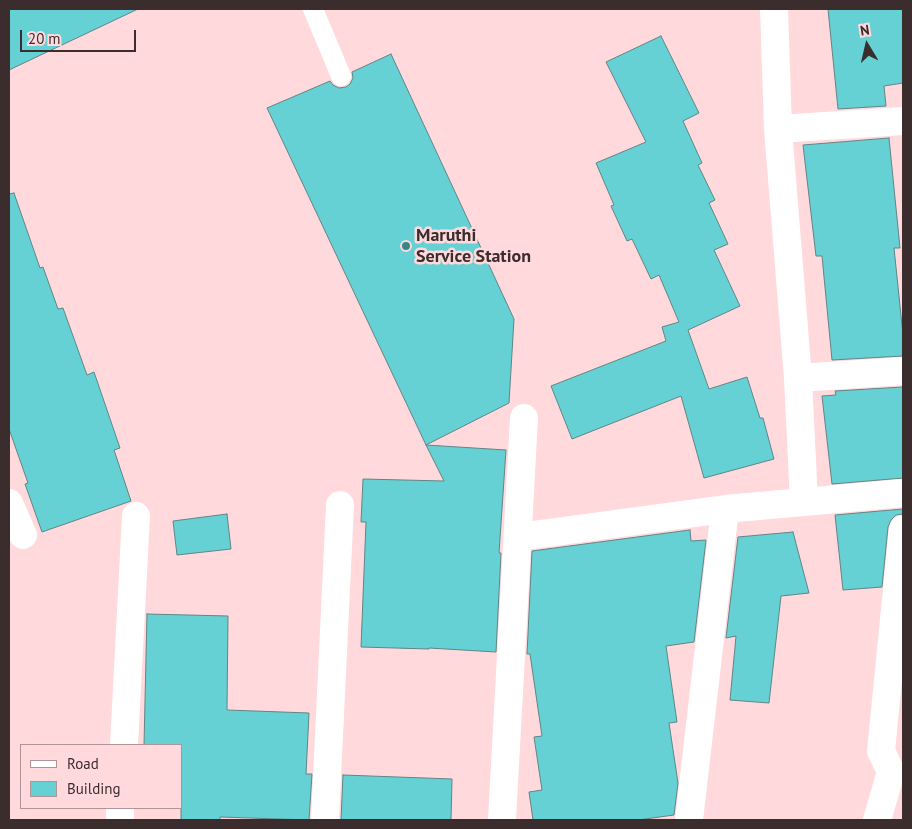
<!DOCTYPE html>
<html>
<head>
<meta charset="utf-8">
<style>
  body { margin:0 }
  #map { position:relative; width:912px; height:829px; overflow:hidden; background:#ffd9db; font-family:"PT Sans",sans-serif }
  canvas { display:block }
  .frame { position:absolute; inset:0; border:10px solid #3b2d2e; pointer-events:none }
  .legend { position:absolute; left:20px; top:744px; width:162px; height:65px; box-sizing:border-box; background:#ffd9db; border:1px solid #b19496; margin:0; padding:6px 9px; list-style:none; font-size:15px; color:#3b2d2e }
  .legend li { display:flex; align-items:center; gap:10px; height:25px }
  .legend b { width:25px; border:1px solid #b19496 }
  .north { position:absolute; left:842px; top:20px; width:50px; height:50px; -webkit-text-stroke:4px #ffd9db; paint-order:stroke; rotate:351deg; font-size:14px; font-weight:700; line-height:20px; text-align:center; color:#3b2d2e }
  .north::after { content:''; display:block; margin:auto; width:18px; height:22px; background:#3b2d2e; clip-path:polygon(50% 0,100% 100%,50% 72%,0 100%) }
  .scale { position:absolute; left:20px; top:30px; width:116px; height:22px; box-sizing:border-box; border:2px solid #3b2d2e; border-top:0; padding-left:6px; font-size:15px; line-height:18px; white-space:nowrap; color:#3b2d2e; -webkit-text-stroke:4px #ffd9db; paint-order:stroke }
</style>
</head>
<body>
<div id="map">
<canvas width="912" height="829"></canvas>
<div class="frame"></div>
<ul class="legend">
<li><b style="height:6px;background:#fff"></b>Road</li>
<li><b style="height:14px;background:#66d1d4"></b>Building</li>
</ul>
<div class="north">N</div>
<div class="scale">20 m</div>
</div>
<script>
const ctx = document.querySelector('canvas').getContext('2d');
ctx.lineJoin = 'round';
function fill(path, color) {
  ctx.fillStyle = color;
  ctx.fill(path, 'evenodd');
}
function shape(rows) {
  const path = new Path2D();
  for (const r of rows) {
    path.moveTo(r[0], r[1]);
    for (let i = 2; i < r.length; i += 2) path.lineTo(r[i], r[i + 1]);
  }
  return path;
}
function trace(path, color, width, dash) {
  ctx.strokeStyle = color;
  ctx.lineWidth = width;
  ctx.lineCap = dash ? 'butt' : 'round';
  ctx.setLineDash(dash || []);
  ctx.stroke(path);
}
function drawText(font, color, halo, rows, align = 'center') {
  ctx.font = font + ' "PT Sans",sans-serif';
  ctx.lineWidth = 5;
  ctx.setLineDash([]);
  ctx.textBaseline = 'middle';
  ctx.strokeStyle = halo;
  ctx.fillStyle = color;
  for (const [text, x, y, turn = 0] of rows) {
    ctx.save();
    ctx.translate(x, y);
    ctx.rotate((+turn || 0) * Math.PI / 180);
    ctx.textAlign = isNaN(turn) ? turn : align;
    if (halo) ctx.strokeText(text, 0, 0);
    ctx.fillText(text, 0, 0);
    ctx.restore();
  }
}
const building = shape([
  [9,9,138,9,9,70,9,9],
  [828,9,903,9,903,83,884,86,886,106,838,109,828,9],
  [661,36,699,113,683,121,702,163,698,165,715,200,709,203,728,244,714,250,740,306,688,330,709,389,747,377,760,418,763,418,774,459,704,478,681,396,572,439,551,386,666,341,662,327,679,322,659,275,651,279,632,239,627,241,611,206,614,205,596,163,646,142,606,62,661,36],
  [391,54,514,319,509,403,426,445,267,108,330,81,333,85,339,88,346,87,350,84,353,78,352,72,391,54],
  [889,138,900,248,894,248,903,335,903,356,832,360,822,256,816,256,803,145,889,138],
  [14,193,40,268,43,267,58,309,63,308,87,375,94,372,120,448,114,450,131,501,42,532,25,484,28,483,9,429,9,194,14,193],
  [903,387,903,478,832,484,822,396,836,395,835,391,903,387],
  [426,445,506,450,499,553,501,553,496,652,429,648,429,649,361,647,366,522,361,522,363,479,444,481,426,445],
  [903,509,903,514,896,515,891,520,888,527,882,587,843,590,835,515,903,509],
  [227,514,231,549,177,555,173,521,227,514],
  [690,530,691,541,706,540,694,642,666,646,677,722,669,723,678,783,674,815,638,820,533,820,529,792,542,790,534,737,542,736,530,654,527,654,532,551,690,530],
  [793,532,809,593,781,596,769,703,730,700,736,636,726,638,738,537,793,532],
  [147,614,228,616,227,710,309,713,306,774,312,774,309,820,220,817,220,820,181,820,181,745,144,745,147,614],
  [343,775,452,779,451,820,341,820,343,775]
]);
fill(building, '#66d1d4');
trace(building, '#5f8585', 1);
trace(shape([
  [313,9,341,76]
]), '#fff', 20);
trace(shape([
  [778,129,903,121],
  [798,378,903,371],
  [804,502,903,493],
  [9,503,23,535],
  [518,537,725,509,804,502,798,378,778,129,774,9],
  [124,745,136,516],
  [120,820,120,808],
  [325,820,340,505],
  [502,820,524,418],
  [689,820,725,509],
  [877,820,891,772,881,751,903,529]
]), '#fff', 28);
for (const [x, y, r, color] of [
  [406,246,5,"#3c8587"]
]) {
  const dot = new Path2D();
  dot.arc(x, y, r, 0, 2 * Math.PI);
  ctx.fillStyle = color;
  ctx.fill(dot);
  trace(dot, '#ffd9db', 2);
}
drawText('bold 18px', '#3b2d2e', '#ffd9db', [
  ["Maruthi",416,236],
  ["Service Station",416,257]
], 'left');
</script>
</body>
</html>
